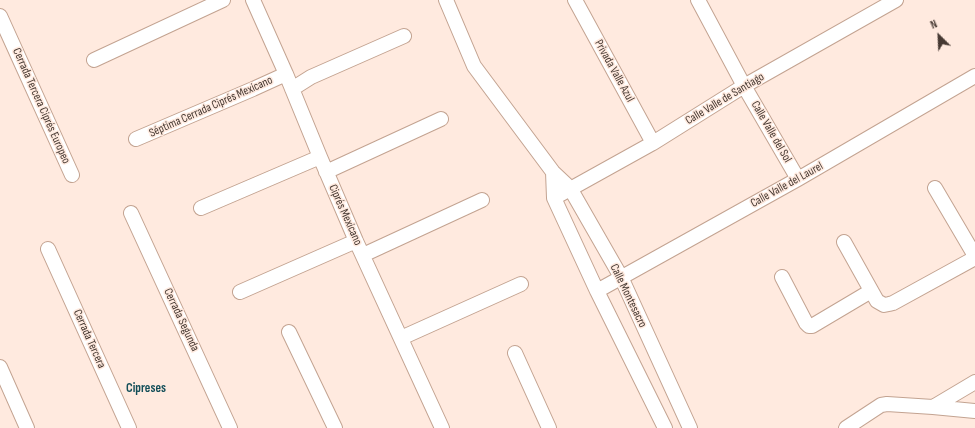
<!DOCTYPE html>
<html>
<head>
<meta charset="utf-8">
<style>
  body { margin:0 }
  #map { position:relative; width:975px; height:428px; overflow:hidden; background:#ffeadf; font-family:"Sofia Sans Condensed",sans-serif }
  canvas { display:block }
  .north { position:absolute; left:919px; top:16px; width:40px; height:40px; -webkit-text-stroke:3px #ffeadf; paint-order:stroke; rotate:336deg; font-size:11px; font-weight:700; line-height:16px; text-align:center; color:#463932 }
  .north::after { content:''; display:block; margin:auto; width:14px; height:18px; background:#463932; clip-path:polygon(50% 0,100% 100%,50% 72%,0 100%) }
</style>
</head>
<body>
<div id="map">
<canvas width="975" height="428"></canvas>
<div class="north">N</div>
</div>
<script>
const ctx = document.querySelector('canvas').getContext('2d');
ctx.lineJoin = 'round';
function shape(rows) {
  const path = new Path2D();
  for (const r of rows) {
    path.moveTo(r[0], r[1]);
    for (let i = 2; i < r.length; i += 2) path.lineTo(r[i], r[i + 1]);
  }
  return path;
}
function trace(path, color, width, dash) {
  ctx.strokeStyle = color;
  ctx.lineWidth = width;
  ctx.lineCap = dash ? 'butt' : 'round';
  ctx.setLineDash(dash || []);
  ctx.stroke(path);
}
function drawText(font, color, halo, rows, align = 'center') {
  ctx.font = font + ' "Sofia Sans Condensed",sans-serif';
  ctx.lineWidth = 3;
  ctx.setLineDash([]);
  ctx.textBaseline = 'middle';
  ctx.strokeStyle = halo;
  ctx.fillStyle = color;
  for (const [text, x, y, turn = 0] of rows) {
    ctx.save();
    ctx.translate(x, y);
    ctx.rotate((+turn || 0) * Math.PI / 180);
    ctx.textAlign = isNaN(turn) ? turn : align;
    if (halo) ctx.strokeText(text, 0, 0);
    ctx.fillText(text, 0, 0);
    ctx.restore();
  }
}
const minor = shape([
  [253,0,286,74,320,157,356,241,442,428],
  [446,0,474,66,553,172,570,188,621,277,690,428],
  [575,0,653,143],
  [698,0,744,86,798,179],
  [0,16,72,175],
  [94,60,223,0],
  [292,89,311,77,404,36],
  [136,139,253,89,286,74],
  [326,172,441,119],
  [553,172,554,198,597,291,665,428],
  [935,188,975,256],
  [554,198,653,143,744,86,896,0],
  [201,208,320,157],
  [131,213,230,428],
  [844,242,877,301,884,305,889,304,893,303,975,258],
  [48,249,129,428],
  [363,255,482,200],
  [782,277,806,323,809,326,812,326,871,291],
  [597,291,798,179,975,76],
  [240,292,331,252,356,241],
  [289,332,335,428],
  [401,338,521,284],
  [515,353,549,428],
  [0,367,27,428],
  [933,407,975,382],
  [846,428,881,405,887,404,933,407,975,411]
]);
trace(minor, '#c3a391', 16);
trace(minor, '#fff', 14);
drawText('12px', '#463932', '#ffeadf', [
  ["Privada Valle Azul",614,71,61],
  ["Calle Valle de Santiago",725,99,-31],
  ["Cerrada Tercera Ciprés Europeo",41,106,66],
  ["Séptima Cerrada Ciprés Mexicano",211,107,-24],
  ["Calle Valle del Sol",771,132,60],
  ["Calle Valle del Laurel",787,185,-29],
  ["Ciprés Mexicano",345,215,66],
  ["Calle Montesacro",628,296,64],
  ["Cerrada Segunda",181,320,65],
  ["Cerrada Tercera",89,339,66]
]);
drawText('bold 13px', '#144f59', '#ffeadf', [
  ["Cipreses",146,389]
]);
</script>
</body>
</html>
